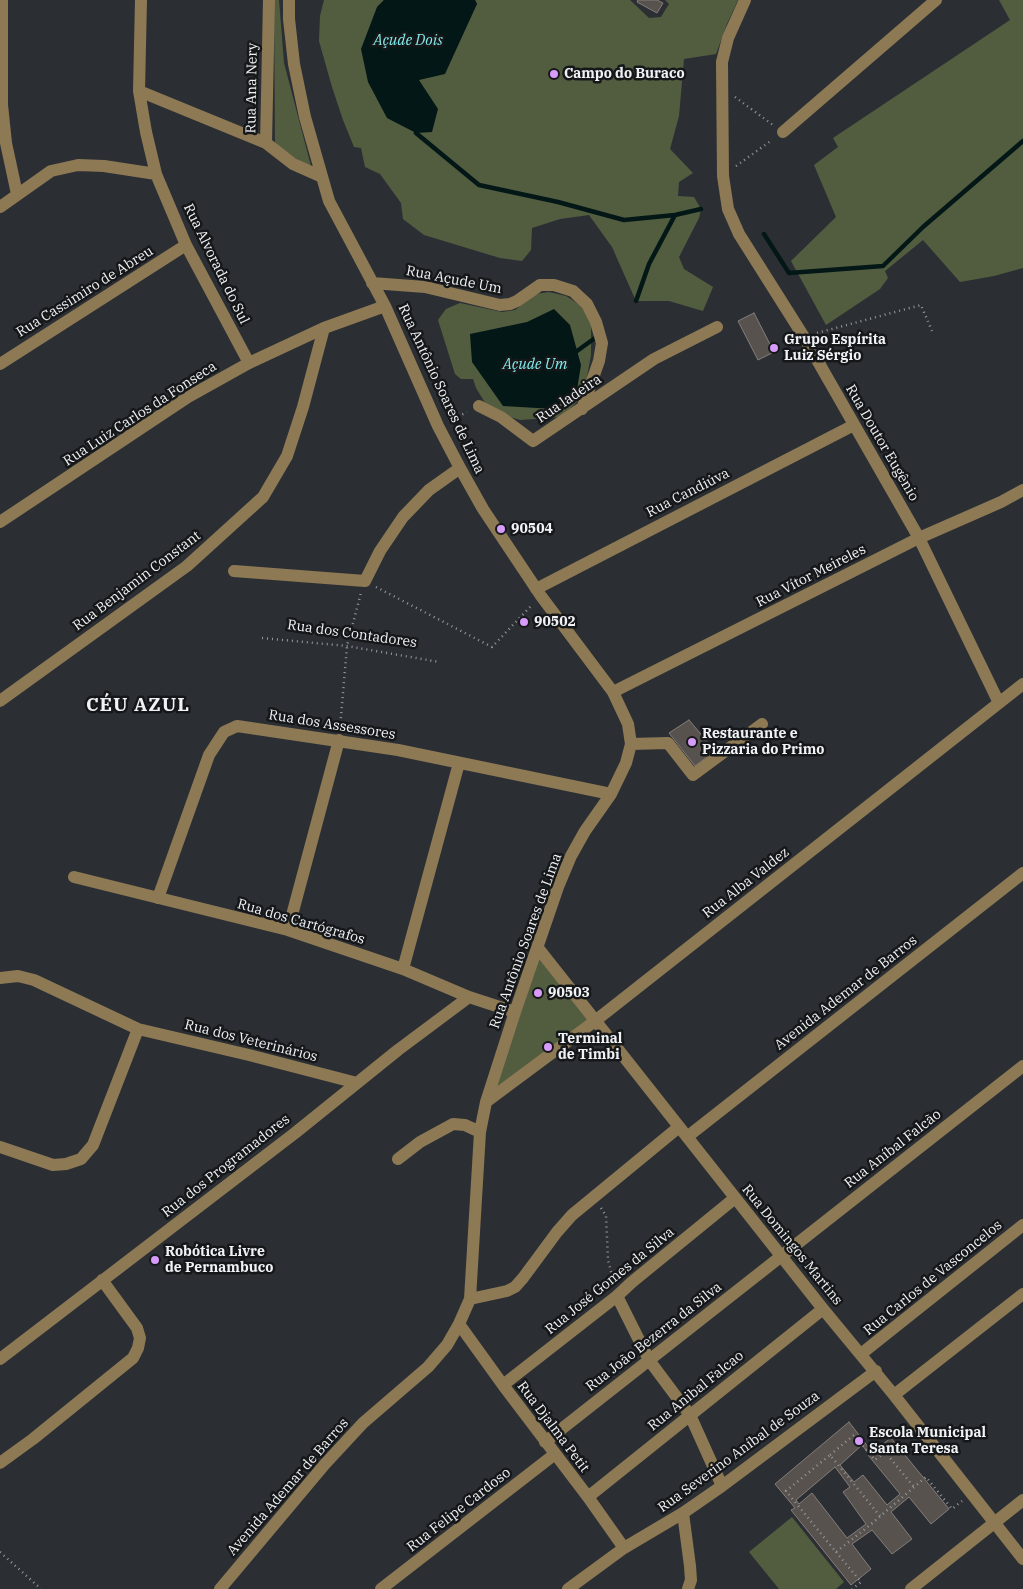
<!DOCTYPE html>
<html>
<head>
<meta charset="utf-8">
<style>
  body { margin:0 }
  canvas { display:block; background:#2b2f34 }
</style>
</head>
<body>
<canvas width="1023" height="1589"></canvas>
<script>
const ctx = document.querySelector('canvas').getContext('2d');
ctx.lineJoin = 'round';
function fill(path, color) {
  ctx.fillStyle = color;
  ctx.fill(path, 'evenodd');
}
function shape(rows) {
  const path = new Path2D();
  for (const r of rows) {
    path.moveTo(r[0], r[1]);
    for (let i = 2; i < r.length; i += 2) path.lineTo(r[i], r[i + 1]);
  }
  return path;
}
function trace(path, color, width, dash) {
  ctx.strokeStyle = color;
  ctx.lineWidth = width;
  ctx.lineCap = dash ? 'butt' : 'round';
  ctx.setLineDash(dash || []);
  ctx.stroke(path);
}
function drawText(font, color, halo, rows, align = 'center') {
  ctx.font = font + ' "IBM Plex Serif",serif';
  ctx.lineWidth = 5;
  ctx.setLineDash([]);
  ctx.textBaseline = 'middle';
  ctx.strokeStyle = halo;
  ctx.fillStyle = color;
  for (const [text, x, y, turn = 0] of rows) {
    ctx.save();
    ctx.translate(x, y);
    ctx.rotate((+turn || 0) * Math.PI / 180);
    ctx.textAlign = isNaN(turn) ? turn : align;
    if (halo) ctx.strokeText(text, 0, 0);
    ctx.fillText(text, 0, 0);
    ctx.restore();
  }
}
fill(shape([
  [274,0,279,0,284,63,312,170,275,144],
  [324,0,384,0,377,7,419,80,477,4,475,0,630,0,649,18,661,17,669,4,665,0,738,0,727,24,716,54,684,59,679,116,670,149,693,173,679,182,678,196,694,197,701,209,699,218,679,257,684,269,713,287,703,311,669,301,636,301,612,247,589,215,560,219,532,228,531,250,522,261,500,258,424,235,403,219,401,203,380,174,365,167,361,148,354,147,343,120,332,87,319,41,320,16],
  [999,0,1023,0,1023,268,994,276,960,282,923,240,885,271,888,278,880,289,826,325,791,261,836,217,814,165,838,147,833,138,1010,20],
  [549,292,566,296,582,306,591,323,591,355,586,382,578,401,562,417,520,420,504,415,487,406,476,388,473,379,461,379,455,374,438,320,446,309,460,303,502,312,515,310,536,294],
  [538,948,595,1021,486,1102],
  [792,1517,844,1582,836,1589,779,1589,749,1552]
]), '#525d40');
fill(shape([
  [384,0,475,0,477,4,445,74,419,80,438,109,432,132,416,133,387,118,368,82,361,49,377,7],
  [554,309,570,325,581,365,577,390,554,409,503,406,472,362,470,334,527,322]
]), '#031717');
trace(shape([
  [416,133,479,185,558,202,624,220,675,215,701,209],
  [764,234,789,273,883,266,923,227,1023,141],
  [636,301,649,264,675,215],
  [577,351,595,338]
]), '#031717', 4.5);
const building = shape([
  [638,0,657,0,663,3,657,13,637,2,638,0],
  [754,313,774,352,758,360,738,321,754,313],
  [689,720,715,751,695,766,669,733,689,720],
  [849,1422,872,1452,891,1438,949,1509,931,1524,909,1497,891,1512,912,1539,892,1554,872,1530,852,1544,871,1569,851,1585,791,1510,795,1508,775,1484,849,1422],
  [862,1445,869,1454,868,1455,900,1494,887,1505,863,1475,854,1482,840,1465,862,1445],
  [835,1467,850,1487,843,1492,866,1524,847,1538,812,1493,799,1504,796,1500,835,1467]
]);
fill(building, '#58524e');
trace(building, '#847d79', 1);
trace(shape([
  [735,97,773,125],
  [736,166,772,140],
  [817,333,921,305,932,331],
  [449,421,467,412],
  [376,587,492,647,531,606],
  [262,638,347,646,439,662],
  [340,728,347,646,361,593],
  [601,1208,606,1216,608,1260,614,1283],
  [830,1455,854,1435,875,1460,885,1452,914,1487],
  [880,1516,830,1455,786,1491,836,1552,870,1525,926,1477,952,1509,962,1501],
  [0,1552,41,1589],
  [836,1552,861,1582,852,1589]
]), '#95999d', 2.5, [1, 4]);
trace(shape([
  [2,0,2,105,6,143,17,194],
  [141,0,139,91,146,132,156,174,186,245,249,363],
  [269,0,266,143,293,164,320,176],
  [289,0,289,19,294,64,305,117,329,201,385,306,438,426,460,468,483,509,541,596,613,692,628,724,631,744,626,763,611,794,585,831,571,856,558,887,515,1012,486,1102,480,1132,470,1299],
  [745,0,728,38,722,62,723,176,728,209,739,234,804,337,919,538,999,703],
  [139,91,266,143],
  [783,132,936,0],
  [0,207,51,171,78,165,104,166,156,174],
  [372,283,425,287,500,305,510,304,517,301,540,285,554,285,573,291,587,304,596,322,602,343,599,361,582,409],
  [0,364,186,245],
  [479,406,501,417,533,441,654,359,717,327],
  [0,522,188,397,249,363,324,328,385,306],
  [234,571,365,581,380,551,403,517,429,490,460,468],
  [536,589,854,425],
  [613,692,919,538,1001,502,1023,490],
  [0,701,187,566,263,497,287,456,303,407,324,328],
  [631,744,668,743,693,775,762,724],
  [74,877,288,930,403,969,469,997,515,1012],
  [158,898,209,755,224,732,237,726,398,750,611,794],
  [288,930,339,740],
  [538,948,823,1309,894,1395,1023,1559],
  [403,969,459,763],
  [0,978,18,976,34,980,138,1029,249,1055,357,1083],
  [486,1102,595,1021,1023,684],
  [687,1137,1023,873],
  [0,1147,53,1165,66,1164,81,1159,93,1145,138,1029],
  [398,1159,420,1142,453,1124,465,1125,480,1132],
  [617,1296,649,1360,690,1415,722,1486],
  [459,1324,503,1385,588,1497,624,1548],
  [861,1354,1023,1225],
  [0,1359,295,1133,398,1050,469,997],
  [503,1385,617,1296,632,1282,735,1198],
  [894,1395,1023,1294],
  [545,1442,1023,1066],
  [0,1463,33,1439,133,1358,138,1348,140,1338,137,1328,102,1280],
  [588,1497,823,1309],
  [683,1513,690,1566,691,1580,688,1589],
  [220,1589,325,1464,363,1423,428,1367,447,1345,459,1324,470,1299,507,1291,515,1287,523,1278,557,1232,572,1215,679,1127],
  [381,1589,555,1454],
  [568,1589,624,1548,683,1513,722,1486,876,1371],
  [911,1589,1023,1500]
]), '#8d7954', 12);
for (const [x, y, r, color] of [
  [554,74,5,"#d79bf9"],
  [774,348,5,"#d79bf9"],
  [501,529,5,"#d79bf9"],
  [524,622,5,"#d79bf9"],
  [692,742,5,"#d79bf9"],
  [538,993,5,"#d79bf9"],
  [548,1047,5,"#d79bf9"],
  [155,1260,5,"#d79bf9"],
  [859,1441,5,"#d79bf9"]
]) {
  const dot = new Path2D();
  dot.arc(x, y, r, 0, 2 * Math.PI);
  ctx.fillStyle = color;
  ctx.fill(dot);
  trace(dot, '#151719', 2);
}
drawText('bold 14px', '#f0f3f6', '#151719', [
  ["Campo do Buraco",564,74],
  ["Grupo Espírita",784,340],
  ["Luiz Sérgio",784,356],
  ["90504",511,529],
  ["90502",534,622],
  ["Restaurante e",702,734],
  ["Pizzaria do Primo",702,750],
  ["90503",548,993],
  ["Terminal",558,1039],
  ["de Timbi",558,1055],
  ["Robótica Livre",165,1252],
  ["de Pernambuco",165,1268],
  ["Escola Municipal",869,1433],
  ["Santa Teresa",869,1449]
], 'left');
drawText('14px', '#f0f3f6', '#151719', [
  ["Rua Ana Nery",252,88,-89],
  ["Rua Alvorada do Sul",216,264,64],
  ["Rua Açude Um",454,280,11],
  ["Rua Cassimiro de Abreu",85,292,-32],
  ["Rua Antônio Soares de Lima",441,389,65],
  ["Rua ladeira",569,399,-34],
  ["Rua Luiz Carlos da Fonseca",140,414,-33],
  ["Rua Doutor Eugênio",882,443,60],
  ["Rua Candiúva",688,493,-27],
  ["Rua Vítor Meireles",811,576,-27],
  ["Rua Benjamin Constant",137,581,-37],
  ["Rua dos Contadores",352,634,8],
  ["Rua dos Assessores",332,725,9],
  ["Rua Alba Valdez",746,883,-38],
  ["Rua dos Cartógrafos",301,922,16],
  ["Rua Antônio Soares de Lima",526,941,-70],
  ["Avenida Ademar de Barros",846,993,-38],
  ["Rua dos Veterinários",251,1041,14],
  ["Rua Aníbal Falcão",893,1149,-38],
  ["Rua dos Programadores",226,1166,-38],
  ["Rua Domingos Martins",792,1245,51],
  ["Rua Carlos de Vasconcelos",933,1278,-39],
  ["Rua José Gomes da Silva",610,1281,-39],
  ["Rua João Bezerra da Silva",654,1337,-38],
  ["Rua Anibal Falcao",696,1391,-39],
  ["Rua Djalma Petit",553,1427,53],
  ["Rua Severino Aníbal de Souza",739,1452,-36],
  ["Avenida Ademar de Barros",288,1487,-49],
  ["Rua Felipe Cardoso",459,1510,-38]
]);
drawText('italic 15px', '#82ecec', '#151719', [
  ["Açude Dois",408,41],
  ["Açude Um",535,365]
]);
ctx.letterSpacing = '1px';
drawText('bold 19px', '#f0f3f6', '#151719', [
  ["CÉU AZUL",138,706]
]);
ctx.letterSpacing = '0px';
</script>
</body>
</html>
